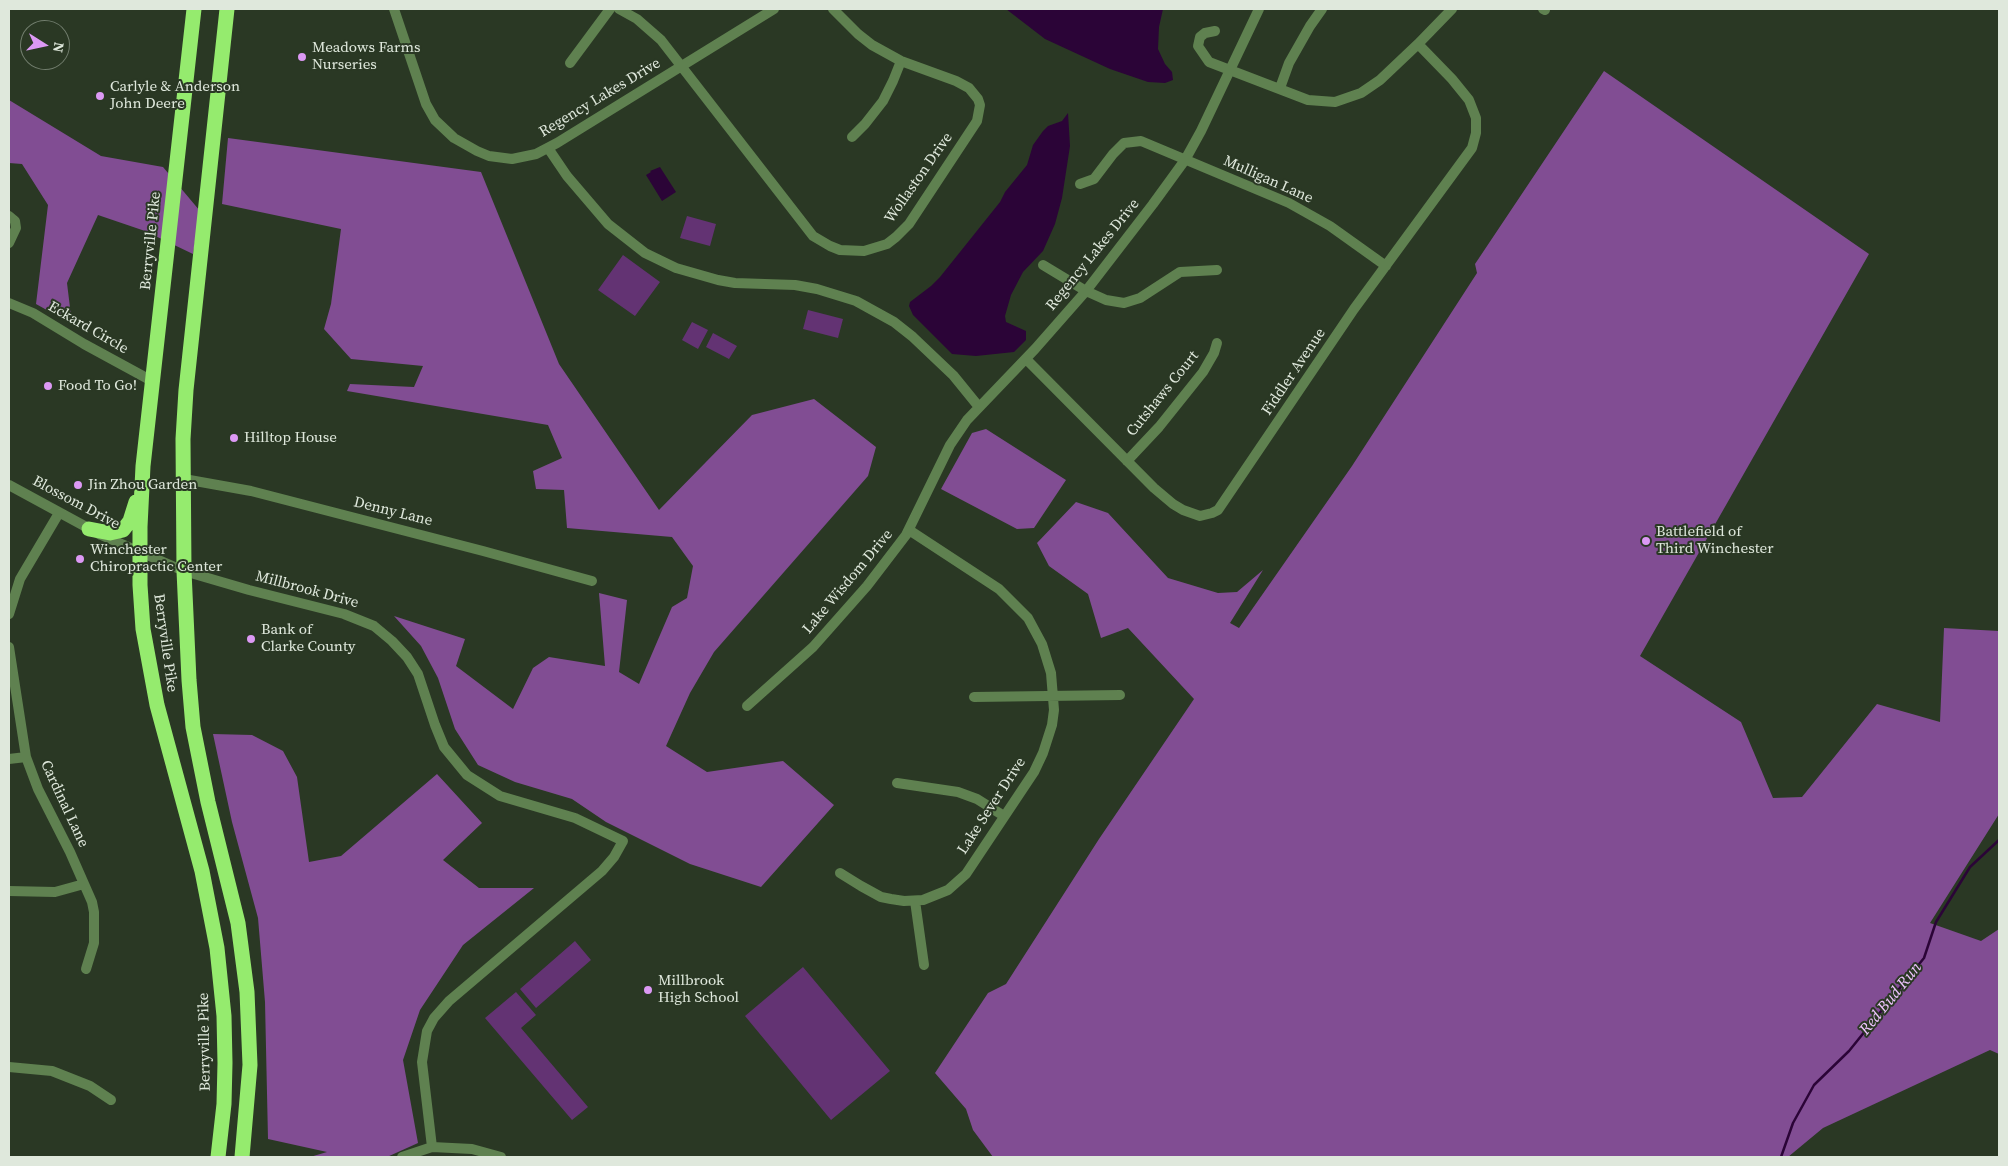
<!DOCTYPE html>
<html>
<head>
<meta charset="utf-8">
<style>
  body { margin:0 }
  #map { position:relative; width:2008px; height:1166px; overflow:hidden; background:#2a3824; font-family:"Source Serif 4",serif }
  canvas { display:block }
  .frame { position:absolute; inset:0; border:10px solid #dfe8dc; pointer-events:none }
  .north { position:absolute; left:20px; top:20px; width:50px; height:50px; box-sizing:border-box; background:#2a3824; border:1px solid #727e6e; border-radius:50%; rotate:100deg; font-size:14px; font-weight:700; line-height:20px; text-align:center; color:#dfe8dc }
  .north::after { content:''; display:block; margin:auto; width:18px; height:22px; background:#dc99f4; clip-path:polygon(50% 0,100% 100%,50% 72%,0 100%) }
</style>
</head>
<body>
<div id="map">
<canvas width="2008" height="1166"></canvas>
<div class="frame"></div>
<div class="north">N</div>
</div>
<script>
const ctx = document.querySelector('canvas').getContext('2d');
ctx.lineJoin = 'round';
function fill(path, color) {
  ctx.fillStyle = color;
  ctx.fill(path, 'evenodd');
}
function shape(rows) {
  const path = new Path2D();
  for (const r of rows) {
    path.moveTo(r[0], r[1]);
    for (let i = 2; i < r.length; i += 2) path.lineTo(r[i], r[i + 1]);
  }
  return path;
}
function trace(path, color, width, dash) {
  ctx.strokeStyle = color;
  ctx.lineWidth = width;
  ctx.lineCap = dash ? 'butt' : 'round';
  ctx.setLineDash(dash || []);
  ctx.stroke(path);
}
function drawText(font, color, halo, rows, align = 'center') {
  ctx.font = font + ' "Source Serif 4",serif';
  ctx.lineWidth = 4;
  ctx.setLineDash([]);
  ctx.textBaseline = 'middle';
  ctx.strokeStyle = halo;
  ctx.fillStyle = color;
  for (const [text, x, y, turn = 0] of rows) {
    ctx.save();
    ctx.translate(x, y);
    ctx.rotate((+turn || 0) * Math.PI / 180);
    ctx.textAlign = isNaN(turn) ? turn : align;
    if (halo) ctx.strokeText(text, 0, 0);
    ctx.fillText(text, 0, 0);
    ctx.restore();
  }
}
fill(shape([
  [687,216,716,224,710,246,680,238],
  [623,255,660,282,635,316,598,290],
  [808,310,843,319,838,338,803,329],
  [692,322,708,330,698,349,682,340],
  [713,333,737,346,729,359,706,347],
  [575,941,591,960,536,1008,520,989],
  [803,967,890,1071,831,1120,745,1016],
  [516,992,536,1015,521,1028,588,1107,572,1120,485,1018]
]), '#633373');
fill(shape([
  [1604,71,1869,254,1640,656,1741,722,1773,798,1802,797,1877,704,1940,722,1944,628,1999,631,1999,814,1930,923,1981,941,1999,929,1999,1054,1990,1050,1823,1128,1788,1157,993,1157,973,1130,966,1109,935,1073,988,993,1006,984,1099,839,1194,699,1128,628,1101,638,1088,594,1049,566,1037,543,1076,502,1108,513,1168,578,1218,593,1237,592,1263,570,1230,623,1239,628,1352,466,1477,273,1475,264],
  [9,100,101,156,163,167,200,211,193,254,145,231,98,215,67,283,72,324,36,304,48,205,22,164,9,163],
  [228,138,481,172,559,364,659,510,752,415,814,399,876,447,868,476,714,652,690,693,666,746,707,772,783,761,834,805,761,887,690,864,606,822,572,799,515,782,478,765,455,729,438,678,421,646,394,616,465,639,456,666,513,709,533,668,549,657,605,666,599,593,627,600,619,672,639,684,672,607,687,598,693,566,672,537,567,528,564,490,536,489,533,471,562,458,548,425,347,391,350,384,414,387,423,366,351,359,324,329,331,304,341,229,222,204],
  [986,429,1066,480,1034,528,1017,529,941,489,972,433],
  [213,734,252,735,283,751,297,777,309,862,341,856,437,774,482,823,443,860,479,888,534,888,463,945,420,1010,403,1060,418,1143,387,1157,310,1157,327,1152,268,1139,265,1002,258,918,232,822]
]), '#814d93');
fill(shape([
  [1006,9,1163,9,1159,27,1158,49,1165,64,1172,72,1173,80,1165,83,1148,82,1110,69,1045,39],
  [1068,113,1070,146,1062,198,1055,224,1043,251,1023,272,1011,295,1005,316,1006,322,1026,331,1026,340,1014,352,976,356,952,354,913,315,909,306,910,302,931,286,940,277,1000,202,1005,192,1027,165,1033,145,1043,131,1048,126,1062,121],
  [660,167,676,192,662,201,646,175,651,172,650,171]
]), '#2b0437');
trace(shape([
  [1781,1157,1793,1123,1814,1085,1849,1051,1924,958,1936,922,1970,867,1999,840]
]), '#2b0437', 2.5);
trace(shape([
  [394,9,426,104,435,120,454,138,477,151,489,156,512,159,536,154,557,143,774,9],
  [619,9,637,19,661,40,813,236,830,246,840,250,864,251,887,244,896,237,909,224,977,121,980,105,978,99,969,88,956,81,901,61,872,45,858,34,833,9],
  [1543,9,1545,10],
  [1215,31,1205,33,1200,37,1198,46,1209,62,1308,100,1335,102,1361,93,1380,80,1418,44,1452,9],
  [570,63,610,9],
  [1280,88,1289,63,1310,26,1322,9],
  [852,137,865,124,883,101,893,81,901,61],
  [548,148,567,176,608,224,645,253,676,268,718,280,735,283,795,285,817,289,856,301,894,322,913,337,953,375,979,407],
  [1080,184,1094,179,1113,154,1124,143,1141,141,1289,203,1330,226,1386,266],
  [9,216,15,221,16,228,9,243],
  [1043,265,1086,291,1106,300,1124,303,1140,298,1180,272,1217,270],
  [9,303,33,313,84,344,152,381],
  [1026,359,1154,488,1173,504,1183,510,1200,516,1212,513,1218,510,1354,309,1472,148,1476,133,1476,118,1469,100,1452,79,1418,44],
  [1127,461,1159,427,1203,372,1214,353,1217,343],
  [184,479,251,491,483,551,592,581],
  [9,485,101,535,184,571,249,590,344,614,374,626,392,641,407,657,418,674,435,725,444,747,467,775,500,796,575,818,623,841,614,857,602,871,449,1001,434,1018,427,1031,422,1062,432,1147],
  [9,614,20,579,59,513],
  [9,647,26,757,38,789,70,852,92,902,94,912,94,943,86,969],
  [974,697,1120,695],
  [747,706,813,647,867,586,906,535,950,445,967,420,1035,349,1086,291,1153,204,1185,160,1201,131,1259,9],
  [9,759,26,757],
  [897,783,958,792,977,799,1004,816],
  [840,873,861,886,881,897,891,899,904,901,923,900,948,890,966,874,1034,772,1043,753,1052,725,1054,710,1051,673,1042,644,1028,618,999,589,909,530],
  [9,891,55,892,84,884],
  [915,901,924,965],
  [9,1067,52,1071,90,1086,111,1100],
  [402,1157,432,1147,472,1149,501,1157]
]), '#5f8150', 10);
trace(shape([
  [194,9,143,466,140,527,140,585,143,629,157,705,202,871,217,948,224,1016,225,1063,224,1104,218,1157],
  [227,9,186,390,183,439,184,571,189,680,193,727,208,802,238,923,247,992,250,1065,242,1157],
  [89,529,110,533,123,530,130,521,136,502]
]), '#95eb6e', 15);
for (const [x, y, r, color] of [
  [302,57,5,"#dc99f4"],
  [100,96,5,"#dc99f4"],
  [48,386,5,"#dc99f4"],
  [234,438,5,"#dc99f4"],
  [78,485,5,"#dc99f4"],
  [1646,541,5,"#dc99f4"],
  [80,559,5,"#dc99f4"],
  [251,639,5,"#dc99f4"],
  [648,990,5,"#dc99f4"]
]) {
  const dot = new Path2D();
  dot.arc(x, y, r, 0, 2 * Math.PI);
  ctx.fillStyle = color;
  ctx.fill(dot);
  trace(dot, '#2a3824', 2);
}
drawText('15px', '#dfe8dc', '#2a3824', [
  ["Meadows Farms",312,48],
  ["Nurseries",312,65],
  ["Carlyle & Anderson",110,87],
  ["John Deere",110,104],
  ["Food To Go!",58,386],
  ["Hilltop House",244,438],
  ["Jin Zhou Garden",88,485],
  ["Battlefield of",1656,532],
  ["Third Winchester",1656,549],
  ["Winchester",90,550],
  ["Chiropractic Center",90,567],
  ["Bank of",261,630],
  ["Clarke County",261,647],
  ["Millbrook",658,981],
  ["High School",658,998]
], 'left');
drawText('15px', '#dfe8dc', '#2a3824', [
  ["Regency Lakes Drive",600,98,-31],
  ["Wollaston Drive",919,178,-55],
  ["Mulligan Lane",1268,180,24],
  ["Berryville Pike",151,241,-84],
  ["Regency Lakes Drive",1093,255,-51],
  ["Eckard Circle",88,328,30],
  ["Fiddler Avenue",1294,372,-56],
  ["Cutshaws Court",1163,394,-51],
  ["Blossom Drive",76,503,28],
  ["Denny Lane",393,512,14],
  ["Lake Wisdom Drive",848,582,-50],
  ["Millbrook Drive",307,590,15],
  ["Berryville Pike",165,643,82],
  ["Cardinal Lane",64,804,65],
  ["Lake Sever Drive",992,806,-57],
  ["Berryville Pike",205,1042,-91]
]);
drawText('italic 16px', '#efc4ff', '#2a3824', [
  ["Red Bud Run",1891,999,-51]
]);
</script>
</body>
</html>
